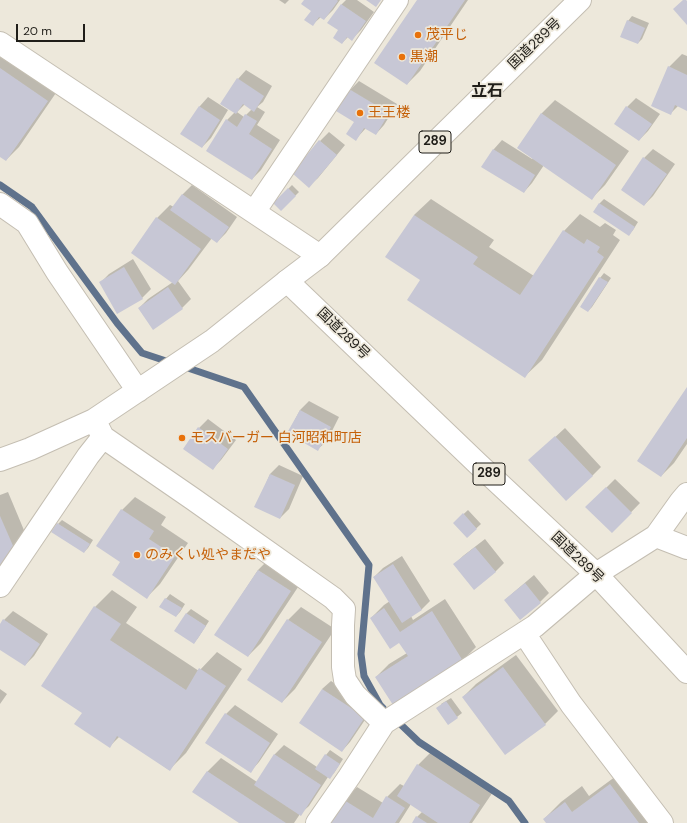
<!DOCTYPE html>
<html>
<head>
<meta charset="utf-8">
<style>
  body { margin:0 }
  #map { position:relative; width:687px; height:823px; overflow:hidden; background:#ede8db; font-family:"DM Sans",sans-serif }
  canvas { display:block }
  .scale { position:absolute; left:16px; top:24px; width:69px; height:18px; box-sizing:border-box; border:2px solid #201e19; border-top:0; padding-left:5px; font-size:12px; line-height:14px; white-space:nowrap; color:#201e19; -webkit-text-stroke:3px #ede8db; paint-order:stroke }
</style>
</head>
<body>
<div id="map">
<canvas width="687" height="823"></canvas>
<div class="scale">20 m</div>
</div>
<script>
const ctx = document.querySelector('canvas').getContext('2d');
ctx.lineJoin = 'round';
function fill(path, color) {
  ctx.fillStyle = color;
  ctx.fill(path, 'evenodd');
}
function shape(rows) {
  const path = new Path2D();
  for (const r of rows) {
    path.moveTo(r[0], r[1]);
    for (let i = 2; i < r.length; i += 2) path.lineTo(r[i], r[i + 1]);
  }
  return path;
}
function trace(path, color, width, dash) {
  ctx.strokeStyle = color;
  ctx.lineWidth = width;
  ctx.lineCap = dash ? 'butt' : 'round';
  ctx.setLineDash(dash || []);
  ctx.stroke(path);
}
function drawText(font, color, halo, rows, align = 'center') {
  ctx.font = font + ' "DM Sans","Noto Sans JP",sans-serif';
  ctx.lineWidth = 3.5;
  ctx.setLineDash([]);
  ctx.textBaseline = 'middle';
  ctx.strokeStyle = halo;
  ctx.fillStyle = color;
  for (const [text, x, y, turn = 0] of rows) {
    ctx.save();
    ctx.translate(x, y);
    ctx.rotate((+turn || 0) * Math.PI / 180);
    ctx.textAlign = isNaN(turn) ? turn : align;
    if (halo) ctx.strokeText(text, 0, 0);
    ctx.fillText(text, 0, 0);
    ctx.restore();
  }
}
fill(shape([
  [279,0,289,0,285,4],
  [305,0,340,0,333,10,324,19,321,17,312,25,312,10],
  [346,0,357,0,374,12,361,30,352,39,348,37,342,43,339,30,329,23,342,4],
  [418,0,468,0,420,71,407,84],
  [632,16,649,23,642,39,638,43,628,21],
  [0,46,60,87,19,147,6,160,0,156],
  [682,54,687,56,687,109,678,106,671,113,669,67],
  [246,70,272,86,263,102,257,107,265,112,257,125,280,140,261,170,252,179,227,120,235,112,238,79],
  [245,104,252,109,244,117,237,112],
  [359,81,397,104,384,125,376,134,366,128,356,139,356,122,350,90],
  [208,97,228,110,211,138,202,147,182,134,200,106],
  [636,98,660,114,648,131,639,140,627,107],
  [555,100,629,151,605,185,592,198,544,165,532,183,524,192,483,167,494,149,502,140,532,159,533,158,518,148,542,113],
  [329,132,345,145,318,178,309,186,293,173,320,141],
  [653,149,675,164,653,196,644,205,622,189,644,158],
  [192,185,237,217,226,233,217,242,212,238,188,270,178,281,191,299,182,308,139,308,148,299,173,282,157,218,170,205,174,207,183,194],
  [292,185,299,192,281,210,274,203],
  [431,199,494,240,489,247,534,276,564,231,580,214,600,227,605,223,616,230,613,235,620,240,542,360,525,376,421,280,414,215],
  [604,199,638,222,633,230,629,235,594,212,600,203],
  [133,259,151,289,142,298,100,283,109,274],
  [604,273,611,278,592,307,588,311,581,306,600,278],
  [687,389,687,444,674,463,661,476],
  [309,401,339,417,327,441,318,449,288,433,300,410],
  [208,419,236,440,221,460,212,469,199,428],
  [565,428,601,467,592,476,539,452],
  [279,465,303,476,289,509,280,518,256,507,270,474],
  [615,479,640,503,612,532,587,507],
  [8,492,26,535,0,574,0,495],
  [135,497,166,517,161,525,188,543,160,584,147,597,122,562,122,510],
  [468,510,481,524,467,537,454,523],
  [62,520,93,540,88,548,84,552,58,524],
  [485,539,504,563,495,572,455,564,463,556],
  [402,556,430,601,421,610,411,616,413,620,445,599,476,647,463,660,376,677,389,664,407,653,400,642,371,618,384,605,390,601,374,577,383,568],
  [271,557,304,578,261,643,248,656,216,634,258,570],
  [534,575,549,593,540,602,505,600,514,592],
  [112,590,137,607,126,623,199,671,217,652,242,669,186,753,169,770,120,736,110,746,83,712,95,607],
  [170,594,185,604,180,612,176,616,160,606],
  [301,607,335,629,295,689,282,702,288,620],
  [191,609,209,621,198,638,194,643,176,631,187,613],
  [13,611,48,634,34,656,25,665,0,649,0,626,4,620],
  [516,655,558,711,545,724,463,697,476,684],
  [331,681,373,708,350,742,342,751,322,689],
  [0,689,7,694,0,704],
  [451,698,462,713,448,724,441,704],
  [235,705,278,734,259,762,251,771,226,714],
  [284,745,317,767,326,755,330,750,343,759,334,773,328,777,309,806,300,814,294,823,241,823,194,792,208,771,221,758,257,782,275,754],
  [431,752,493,792,472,823,413,823,417,817,422,812,411,804,399,823,330,823,344,800,357,787,383,803,387,797,400,784,404,786,418,765],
  [627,768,668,823,547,823,544,819,561,802,582,786,589,796]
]), '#0003');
trace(shape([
  [0,185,32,207,117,323,142,353,172,363],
  [182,366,244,387,369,565,361,654,364,676,380,705,383,708],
  [395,719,419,742,509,801,525,823]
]), '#5f728c', 7);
fill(shape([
  [304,0,337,0,338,1,324,20,319,17,313,26,304,20,311,11,301,4],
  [366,0,381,0,376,7],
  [417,0,465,0,407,85,374,63],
  [683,0,686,0,687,1,687,25,673,9],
  [341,4,366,21,352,41,347,37,342,44,333,38,338,30,327,23],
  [627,20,645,28,638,44,620,37],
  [668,66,687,75,687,111,675,105,671,115,651,106],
  [0,68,48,101,6,161,0,157],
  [237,78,264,96,254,112,243,104,236,114,220,104],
  [349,89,389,113,376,135,364,128,356,141,346,134,354,122,336,111],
  [199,106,220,120,202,148,180,134],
  [626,106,652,124,639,141,614,124],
  [541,113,616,165,592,200,517,148],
  [245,114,257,121,249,134,272,149,252,180,206,151,226,119,237,127],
  [319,140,337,155,309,188,292,173],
  [493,149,535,175,524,193,481,167],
  [643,157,667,174,644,206,621,190],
  [288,188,296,196,281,211,273,203],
  [182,194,229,227,217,243,170,210],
  [599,203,635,227,629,236,593,212],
  [414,215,478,257,473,264,520,295,563,230,584,244,587,239,600,247,597,252,604,257,525,378,407,300,420,280,385,257],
  [156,217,201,249,175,285,131,253],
  [124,267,143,299,117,314,99,282],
  [599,277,608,282,588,312,580,307],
  [168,287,183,309,153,330,138,308],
  [687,387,687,438,661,477,637,461],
  [300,410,331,427,318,451,287,433],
  [198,427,228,449,213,470,183,449],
  [555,436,593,476,566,501,528,460],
  [270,474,295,485,280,519,254,507],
  [606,487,632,513,612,533,585,507],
  [121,509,154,531,149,539,175,556,147,599,112,575,120,562,96,546],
  [463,513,477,529,467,538,453,523],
  [0,516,14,548,0,571],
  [57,523,90,544,84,553,51,532],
  [475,547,496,572,474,590,453,564],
  [393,564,422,610,402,623,373,577],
  [258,570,291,591,248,657,214,635],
  [525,583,541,603,520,620,504,600],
  [165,598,182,608,176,617,159,607],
  [94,606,121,624,110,640,186,690,199,668,226,686,170,771,117,736,110,748,74,724,82,713,41,686],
  [384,608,400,632,432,611,463,661,393,705,375,677,408,656,399,643,390,649,370,618],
  [186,613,206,626,194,644,174,631],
  [3,619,40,644,25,666,0,650,0,624],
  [287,619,322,642,282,703,247,680],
  [503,667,546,725,505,755,462,697],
  [322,689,365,717,342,752,299,723],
  [446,701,458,718,448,725,436,708],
  [225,713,270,743,251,773,205,743],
  [274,754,321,785,301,816,254,785],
  [325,754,340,764,330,779,315,769],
  [417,764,480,805,469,823,438,823,397,796],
  [207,771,286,823,239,823,192,792],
  [610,784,639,823,546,823,543,819,565,802,572,812],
  [386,796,405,808,395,823,329,823,344,800,373,818],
  [416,816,427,823,412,823]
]), '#c7c7d5');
const minor = shape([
  [0,43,320,256],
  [0,204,27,223,57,272,138,391],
  [254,212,397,0],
  [103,437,193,499,333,598,344,609,343,625,343,667,345,680,355,695,384,723],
  [0,460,30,449,94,420,212,341,287,281],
  [656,536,681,501,687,494],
  [0,586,88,456,103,437,97,425],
  [524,633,571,704,662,823],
  [317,823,349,777,384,723,535,626,596,574,656,536,687,548]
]);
const highway = shape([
  [580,0,320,256,287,281,477,463,596,574,687,672]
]);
trace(minor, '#c4beb2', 24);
trace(highway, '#c4beb2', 24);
trace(minor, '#fff', 22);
trace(highway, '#fff', 22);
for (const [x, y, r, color] of [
  [418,35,4,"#e8710a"],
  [402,57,4,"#e8710a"],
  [360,113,4,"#e8710a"],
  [182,438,4,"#e8710a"],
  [137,555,4,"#e8710a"]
]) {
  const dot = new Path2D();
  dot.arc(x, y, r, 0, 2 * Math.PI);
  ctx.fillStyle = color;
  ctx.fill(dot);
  trace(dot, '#ede8db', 1.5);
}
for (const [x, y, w] of [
  [435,142,32],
  [489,474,32]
]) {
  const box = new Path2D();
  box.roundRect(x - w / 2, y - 11, w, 22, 3);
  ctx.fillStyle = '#ede8db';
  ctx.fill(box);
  trace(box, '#201e19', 1);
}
drawText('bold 13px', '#201e19', null, [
  ["289",435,142],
  ["289",489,474]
]);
drawText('14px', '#c56008', '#ede8db', [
  ["茂平じ",426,35],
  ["黒潮",410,57],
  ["王王楼",368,113],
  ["モスバーガー 白河昭和町店",190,438],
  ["のみくい処やまだや",145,555]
], 'left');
drawText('14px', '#201e19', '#ede8db', [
  ["国道289号",535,44,-44],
  ["国道289号",343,334,44],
  ["国道289号",577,558,44]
]);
drawText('bold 16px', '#201e19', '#ede8db', [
  ["立石",487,92]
]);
</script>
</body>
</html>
